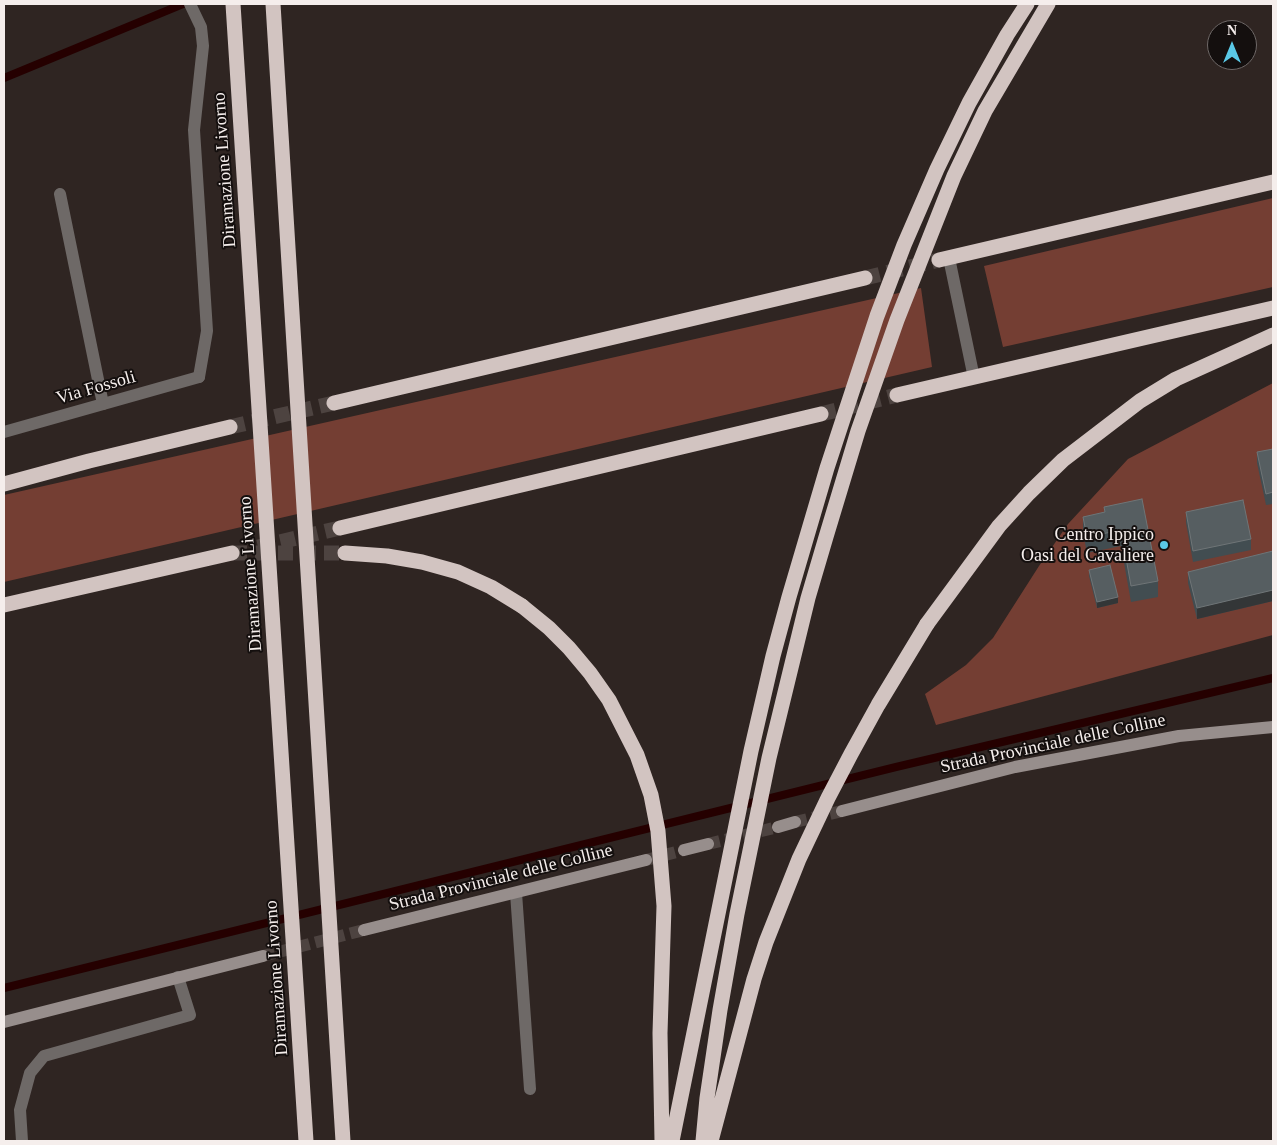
<!DOCTYPE html>
<html>
<head>
<meta charset="utf-8">
<style>
  body { margin:0 }
  #map { position:relative; width:1277px; height:1145px; overflow:hidden; background:#2f2522; font-family:Georgia,serif }
  canvas { display:block }
  .frame { position:absolute; inset:0; border:5px solid #f5eeec; pointer-events:none }
  .north { position:absolute; left:1207px; top:20px; width:50px; height:50px; box-sizing:border-box; background:#140f0e; border:1px solid #6e6867; border-radius:50%; rotate:0deg; font-size:14px; font-weight:700; line-height:20px; text-align:center; color:#f5eeec }
  .north::after { content:''; display:block; margin:auto; width:18px; height:22px; background:#5ac8e6; clip-path:polygon(50% 0,100% 100%,50% 72%,0 100%) }
</style>
</head>
<body>
<div id="map">
<canvas width="1277" height="1145"></canvas>
<div class="frame"></div>
<div class="north">N</div>
</div>
<script>
const ctx = document.querySelector('canvas').getContext('2d');
ctx.lineJoin = 'round';
function fill(path, color) {
  ctx.fillStyle = color;
  ctx.fill(path, 'evenodd');
}
function shape(rows) {
  const path = new Path2D();
  for (const r of rows) {
    path.moveTo(r[0], r[1]);
    for (let i = 2; i < r.length; i += 2) path.lineTo(r[i], r[i + 1]);
  }
  return path;
}
function trace(path, color, width, dash) {
  ctx.strokeStyle = color;
  ctx.lineWidth = width;
  ctx.lineCap = dash ? 'butt' : 'round';
  ctx.setLineDash(dash || []);
  ctx.stroke(path);
}
function drawText(font, color, halo, rows, align = 'center') {
  ctx.font = font + ' Georgia,serif';
  ctx.lineWidth = 4;
  ctx.setLineDash([]);
  ctx.textBaseline = 'middle';
  ctx.strokeStyle = halo;
  ctx.fillStyle = color;
  for (const [text, x, y, turn = 0] of rows) {
    ctx.save();
    ctx.translate(x, y);
    ctx.rotate((+turn || 0) * Math.PI / 180);
    ctx.textAlign = isNaN(turn) ? turn : align;
    if (halo) ctx.strokeText(text, 0, 0);
    ctx.fillText(text, 0, 0);
    ctx.restore();
  }
}
fill(shape([
  [1273,198,1273,287,1003,347,984,266],
  [921,288,932,367,4,582,4,495],
  [1273,383,1273,635,936,725,925,694,966,665,993,638,1039,566,1068,524,1128,459]
]), '#743e33');
trace(shape([
  [4,78,183,4],
  [4,988,896,767,1273,678]
]), '#250000', 8);
trace(shape([
  [795,822,842,811],
  [708,844,778,827],
  [646,860,684,850],
  [263,956,364,930]
]), '#4d4340', 12, [12, 6]);
trace(shape([
  [865,278,939,260],
  [821,414,897,395],
  [230,427,334,403],
  [258,547,340,528],
  [232,553,345,553]
]), '#4d4340', 15, [15, 8]);
trace(shape([
  [190,4,201,27,203,46,194,130,207,331,199,377],
  [60,194,103,404],
  [949,258,974,378],
  [516,893,530,1089],
  [22,1141,20,1110,30,1073,44,1056,190,1015,178,977]
]), '#6e6967', 12);
trace(shape([
  [4,432,199,377]
]), '#6e6967', 12);
trace(shape([
  [842,811,1015,767,1179,736,1273,727],
  [778,827,795,822],
  [684,850,708,844],
  [364,930,646,860],
  [4,1022,263,956]
]), '#978e8c', 12);
trace(shape([
  [939,260,1273,182],
  [897,395,1273,308],
  [334,403,865,278],
  [4,484,89,461,230,427],
  [340,528,821,414],
  [345,553,387,556,422,562,458,572,491,587,522,606],
  [4,605,232,553],
  [927,624,999,526,1029,493,1063,460,1140,401,1176,379,1273,335]
]), '#d2c4c1', 15);
trace(shape([
  [233,4,306,1141],
  [273,4,343,1141],
  [522,606,549,628,569,648,590,673,609,700,637,755,651,795,658,831,664,906,660,1033,662,1141],
  [672,1141,751,751,773,656,789,597,827,468,877,316,904,245,937,169,969,103,1007,35,1027,4],
  [703,1141,707,1098,720,1010,737,914,769,758,808,598,826,537,858,431,897,320,954,176,985,111,1048,4],
  [711,1141,754,979,766,942,799,859,828,798,851,754,878,705,927,624]
]), '#d2c4c1', 15);
fill(shape([
  [1273,449,1273,504,1266,505,1257,463,1257,452],
  [1104,507,1158,581,1158,597,1131,602,1121,546,1087,553,1083,533,1083,517,1104,512],
  [1186,512,1251,539,1251,550,1193,562,1186,523],
  [1273,551,1273,601,1197,619,1188,583,1188,572],
  [1089,570,1118,603,1097,608,1089,576]
]), '#424d51');
fill(shape([
  [1273,590,1273,601,1197,619,1197,608],
  [1118,597,1118,603,1097,608,1097,602]
]), '#333637');
const building = shape([
  [1273,449,1273,492,1266,494,1257,452,1273,449],
  [1142,499,1158,581,1131,586,1121,530,1087,537,1083,517,1105,512,1104,507,1142,499],
  [1243,500,1251,539,1193,551,1186,512,1243,500],
  [1273,551,1273,590,1197,608,1188,572,1273,551],
  [1110,565,1118,597,1097,602,1089,570,1110,565]
]);
fill(building, '#565e61');
trace(building, '#6f7577', 1);
for (const [x, y, r, color] of [
  [1164,545,5,"#5ac8e6"]
]) {
  const dot = new Path2D();
  dot.arc(x, y, r, 0, 2 * Math.PI);
  ctx.fillStyle = color;
  ctx.fill(dot);
  trace(dot, '#140f0e', 2);
}
drawText('18px', '#f5eeec', '#140f0e', [
  ["Diramazione Livorno",225,170,-94],
  ["Via Fossoli",96,388,-16],
  ["Diramazione Livorno",251,574,-94],
  ["Strada Provinciale delle Colline",1053,744,-12],
  ["Strada Provinciale delle Colline",501,878,-14],
  ["Diramazione Livorno",277,978,-94]
]);
drawText('18px', '#f5eeec', '#140f0e', [
  ["Centro Ippico",1154,535],
  ["Oasi del Cavaliere",1154,556]
], 'right');
</script>
</body>
</html>
